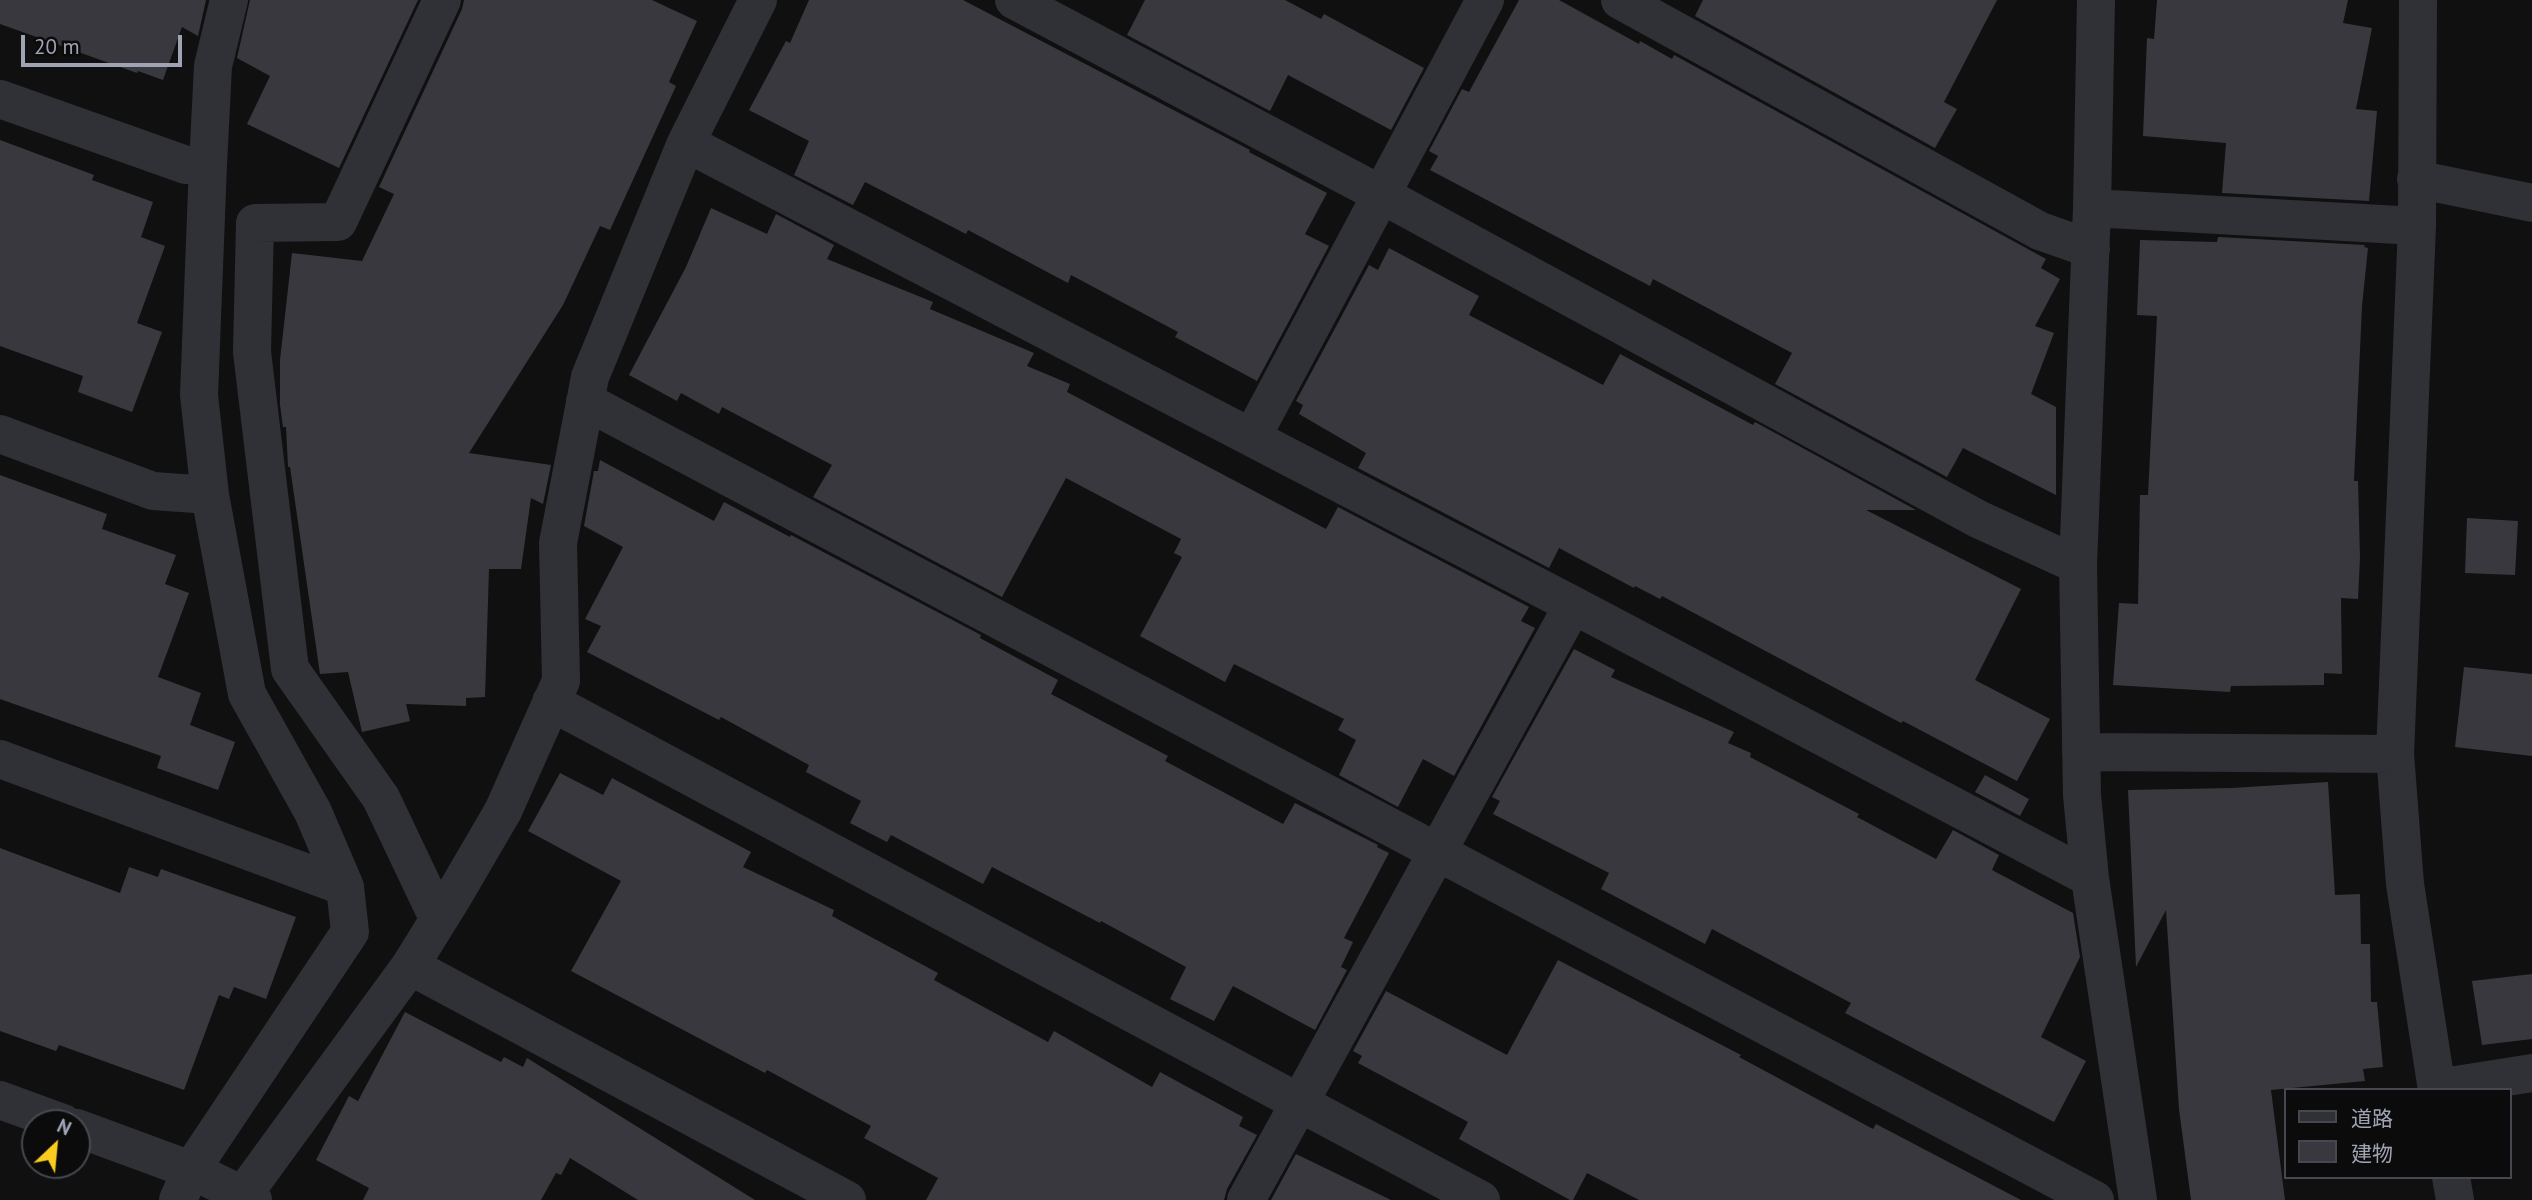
<!DOCTYPE html>
<html>
<head>
<meta charset="utf-8">
<style>
  body { margin:0 }
  #map { position:relative; width:2532px; height:1200px; overflow:hidden; background:#101011; font-family:"PT Sans","Noto Sans JP",sans-serif }
  canvas { display:block }
  .legend { position:absolute; left:2284px; top:1088px; width:228px; height:91px; box-sizing:border-box; background:#0b0b0c; border:2px solid #47484f; margin:0; padding:9px 12px; list-style:none; font-size:21px; color:#a0a3b3 }
  .legend li { display:flex; align-items:center; gap:14px; height:35px }
  .legend b { width:35px; border:2px solid #47484f }
  .north { position:absolute; left:21px; top:1109px; width:70px; height:70px; box-sizing:border-box; background:#0b0b0c; border:2px solid #47484f; border-radius:50%; rotate:26deg; font-size:19px; font-weight:700; line-height:28px; text-align:center; color:#a0a3b3 }
  .north::after { content:''; display:block; margin:auto; width:24px; height:32px; background:#facc1f; clip-path:polygon(50% 0,100% 100%,50% 72%,0 100%) }
  .scale { position:absolute; left:21px; top:35px; width:161px; height:32px; box-sizing:border-box; border:4px solid #a0a3b3; border-top:0; padding-left:9px; font-size:21px; line-height:24px; white-space:nowrap; color:#a0a3b3; -webkit-text-stroke:5px #0b0b0c; paint-order:stroke }
</style>
</head>
<body>
<div id="map">
<canvas width="2532" height="1200"></canvas>
<ul class="legend">
<li><b style="height:9px;background:#303136"></b>道路</li>
<li><b style="height:19px;background:#39383e"></b>建物</li>
</ul>
<div class="north">N</div>
<div class="scale">20 m</div>
</div>
<script>
const ctx = document.querySelector('canvas').getContext('2d');
ctx.lineJoin = 'round';
function fill(path, color) {
  ctx.fillStyle = color;
  ctx.fill(path, 'evenodd');
}
function shape(rows) {
  const path = new Path2D();
  for (const r of rows) {
    path.moveTo(r[0], r[1]);
    for (let i = 2; i < r.length; i += 2) path.lineTo(r[i], r[i + 1]);
  }
  return path;
}
function trace(path, color, width, dash) {
  ctx.strokeStyle = color;
  ctx.lineWidth = width;
  ctx.lineCap = dash ? 'butt' : 'round';
  ctx.setLineDash(dash || []);
  ctx.stroke(path);
}
fill(shape([
  [0,0,206,0,198,36,182,27,163,80,138,71,137,73,0,24],
  [250,0,418,0,339,168,247,124,270,76,237,58],
  [464,0,652,0,697,21,669,82,676,86,610,230,600,226,563,305,469,453,551,465,543,504,531,498,521,569,489,569,485,697,466,698,466,706,406,704,410,721,362,732,348,672,320,674,290,467,288,467,286,427,283,427,280,405,280,360,292,253,362,261,394,194,379,187,462,9],
  [809,0,963,0,1250,150,1249,152,1327,193,1305,234,1329,246,1257,381,1175,337,1178,332,1071,275,1068,283,968,230,966,234,865,182,853,205,794,175,809,141,749,110,786,41,790,43],
  [1145,0,1285,0,1321,19,1324,14,1424,68,1391,130,1288,75,1270,111,1127,35],
  [1519,0,1559,0,1639,44,1640,41,1672,59,1674,55,2046,259,2041,268,2060,279,2035,326,2054,333,2031,394,2056,407,2056,495,1963,448,1947,477,1775,384,1792,353,1653,279,1650,286,1430,170,1438,156,1429,151,1462,89,1469,92],
  [1703,0,1997,0,1944,102,1957,109,1935,148,1695,16],
  [2157,0,2348,0,2343,23,2372,28,2356,109,2377,111,2369,201,2222,193,2226,143,2143,136,2147,38,2154,39],
  [0,140,94,175,92,180,153,202,141,237,165,246,137,323,162,332,132,412,78,392,83,376,0,346],
  [711,208,767,234,776,214,834,245,827,259,933,302,930,309,1034,353,1027,366,1070,384,1067,392,1326,529,1338,507,1529,607,1521,621,1535,628,1454,776,1423,759,1398,807,1339,775,1356,740,1338,730,1344,719,1234,664,1225,682,1140,636,1182,557,1174,553,1181,539,1066,478,1002,597,813,497,832,465,722,407,719,414,681,393,677,401,629,375,686,267],
  [2218,237,2365,245,2364,247,2368,248,2362,306,2354,481,2358,481,2360,558,2358,599,2341,598,2342,674,2324,673,2324,685,2231,686,2230,692,2113,685,2119,603,2138,604,2140,495,2148,495,2157,316,2137,315,2140,240,2217,242],
  [1389,248,1479,296,1469,315,1603,385,1620,354,1753,425,1755,422,1916,510,1866,510,2021,589,1975,680,2050,719,2017,781,1903,721,1901,723,1662,596,1660,599,1635,586,1634,588,1559,548,1549,568,1358,468,1366,453,1299,414,1303,405,1296,401,1369,265,1378,270],
  [600,460,714,521,724,502,790,537,791,535,981,635,980,638,1058,680,1051,694,1168,756,1165,761,1283,824,1295,803,1378,845,1377,847,1389,853,1344,938,1353,942,1341,967,1347,970,1315,1030,1233,986,1214,1021,1170,999,1186,967,1101,921,1100,923,992,867,983,884,891,835,887,842,850,823,861,801,806,772,809,765,721,717,719,720,587,652,601,626,585,619,623,547,584,526,594,471,598,471],
  [0,475,107,514,102,529,176,555,165,584,189,593,158,677,201,693,190,725,235,742,218,790,157,768,161,756,0,699],
  [2467,518,2518,521,2515,575,2465,573],
  [1574,649,1615,670,1611,677,1734,732,1728,743,1751,753,1750,757,1859,814,1857,817,1936,859,1953,830,1999,855,1992,870,2073,913,2080,957,2041,1037,2086,1061,2054,1122,1845,1013,1851,1003,1712,929,1705,944,1601,889,1609,873,1493,814,1500,801,1492,797],
  [2464,667,2532,674,2532,756,2455,747],
  [560,773,603,795,612,778,751,852,743,867,834,910,832,916,938,973,934,980,1048,1042,1054,1031,1152,1087,1160,1072,1243,1117,1239,1126,1257,1135,1227,1189,1224,1200,926,1200,938,1178,864,1138,871,1126,767,1070,765,1073,571,971,621,881,528,831],
  [1985,775,2029,799,2020,816,1975,792],
  [2328,782,2335,895,2360,894,2361,944,2370,944,2371,1002,2377,1002,2383,1067,2363,1069,2365,1081,2271,1090,2285,1200,2191,1200,2179,1109,2166,910,2136,967,2128,790,2232,788],
  [0,848,120,893,129,867,158,877,161,869,296,917,266,999,234,987,229,999,219,995,184,1090,59,1045,56,1051,0,1031],
  [1558,960,1741,1055,1739,1057,1873,1129,1876,1124,2021,1200,1639,1200,1587,1173,1573,1200,1570,1200,1459,1139,1468,1122,1358,1063,1362,1056,1353,1051,1386,991,1507,1055],
  [2532,974,2532,1039,2482,1045,2472,981],
  [405,1012,501,1062,504,1057,523,1067,527,1058,755,1200,638,1200,570,1158,561,1175,556,1173,541,1200,363,1200,369,1188,316,1160,349,1096,358,1101],
  [1296,1154,1391,1200,1271,1200]
]), '#39383e');
trace(shape([
  [1014,0,1382,195,1978,519,2078,565],
  [1620,0,2040,231,2091,249],
  [2096,0,2092,208,2078,565,2082,795,2090,878,2138,1200],
  [2418,0,2417,226,2395,754,2405,884,2437,1090],
  [0,99,186,165,208,165],
  [686,143,1573,605,2090,878],
  [2416,179,2532,203],
  [2092,208,2417,226],
  [585,401,2095,1200],
  [0,434,153,491,210,495],
  [1252,437,1485,0],
  [551,702,1481,1200],
  [2081,752,2395,754],
  [0,759,345,887],
  [438,918,381,798,290,669,252,352,255,223,338,222,442,0],
  [410,966,847,1200],
  [2437,1088,2532,1073],
  [0,1100,63,1123],
  [77,1128,191,1170,253,1200],
  [2451,1177,2455,1200],
  [243,1195,410,966,454,895,503,811,561,681,558,543,590,377,686,143,758,0],
  [178,1200,191,1170,350,932,345,887,313,812,247,694,210,495,199,395,208,165,213,66,229,0],
  [1246,1200,1573,605]
]), '#303136', 38);
</script>
</body>
</html>
